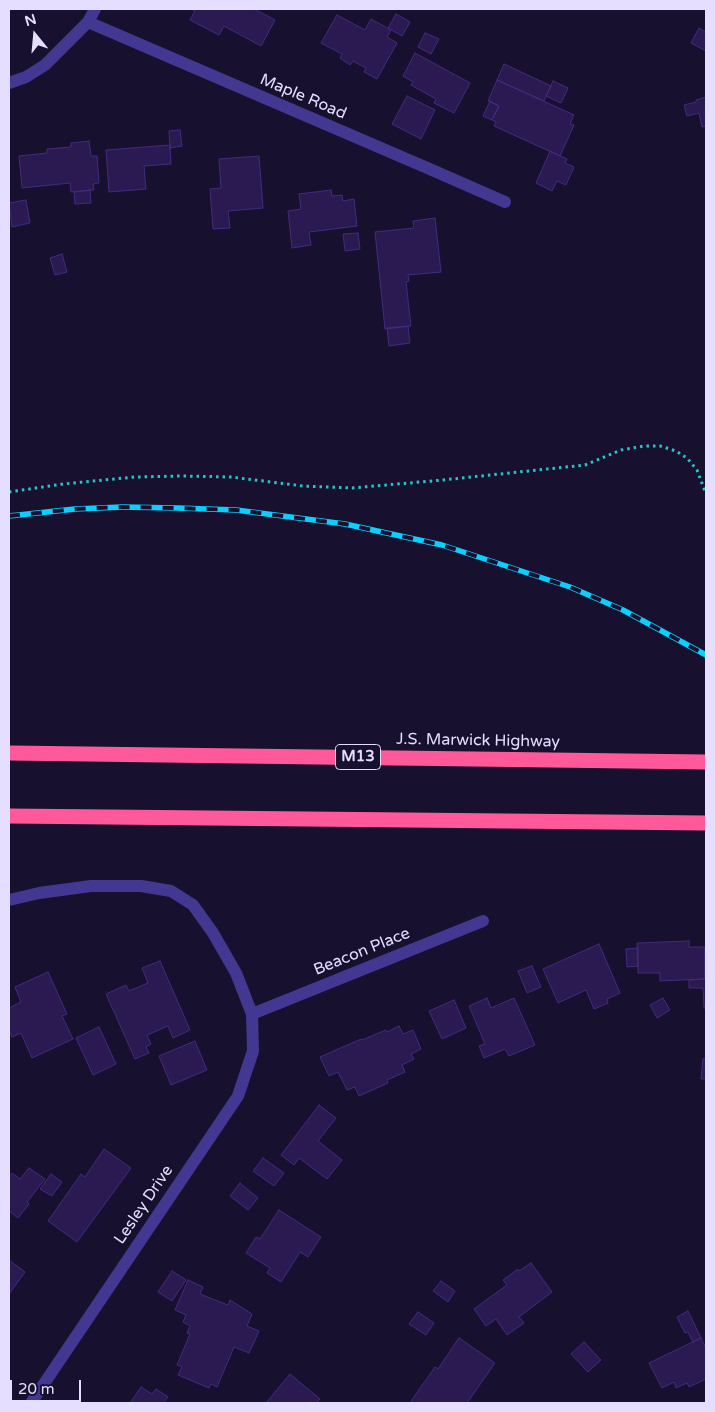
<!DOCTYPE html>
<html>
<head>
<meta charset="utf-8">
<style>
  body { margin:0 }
  #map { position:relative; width:715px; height:1412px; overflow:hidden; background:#18102f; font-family:"Varela Round",sans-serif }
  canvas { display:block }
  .frame { position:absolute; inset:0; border:10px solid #e5deff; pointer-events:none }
  .north { position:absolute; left:10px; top:10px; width:50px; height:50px; -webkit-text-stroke:4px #18102f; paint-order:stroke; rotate:343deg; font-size:14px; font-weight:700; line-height:20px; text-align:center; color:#e5deff }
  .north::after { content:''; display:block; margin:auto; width:18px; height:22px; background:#e5deff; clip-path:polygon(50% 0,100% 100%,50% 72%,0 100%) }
  .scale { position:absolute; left:10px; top:1380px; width:71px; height:22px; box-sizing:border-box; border:2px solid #e5deff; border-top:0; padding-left:6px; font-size:15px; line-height:18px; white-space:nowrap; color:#e5deff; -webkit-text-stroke:4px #18102f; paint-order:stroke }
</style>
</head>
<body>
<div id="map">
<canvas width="715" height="1412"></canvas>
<div class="frame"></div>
<div class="north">N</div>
<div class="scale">20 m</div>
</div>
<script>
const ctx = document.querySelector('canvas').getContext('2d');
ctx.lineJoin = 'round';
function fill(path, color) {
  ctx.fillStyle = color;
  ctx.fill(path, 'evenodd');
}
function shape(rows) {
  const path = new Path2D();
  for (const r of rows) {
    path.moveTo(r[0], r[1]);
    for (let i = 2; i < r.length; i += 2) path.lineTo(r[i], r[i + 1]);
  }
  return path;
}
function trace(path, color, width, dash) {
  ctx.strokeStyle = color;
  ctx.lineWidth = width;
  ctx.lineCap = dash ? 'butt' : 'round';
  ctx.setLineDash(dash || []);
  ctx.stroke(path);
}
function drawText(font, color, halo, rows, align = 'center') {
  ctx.font = font + ' "Varela Round",sans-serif';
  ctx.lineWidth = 4;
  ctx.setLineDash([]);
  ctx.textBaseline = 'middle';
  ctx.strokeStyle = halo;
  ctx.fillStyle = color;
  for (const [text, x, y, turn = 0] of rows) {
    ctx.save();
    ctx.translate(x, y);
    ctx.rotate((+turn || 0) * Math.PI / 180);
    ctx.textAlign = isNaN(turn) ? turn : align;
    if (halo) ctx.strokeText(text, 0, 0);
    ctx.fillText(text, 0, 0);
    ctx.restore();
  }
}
const building = shape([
  [191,9,254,9,275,20,261,46,224,26,219,35,190,20,195,11,191,9],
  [396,14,410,22,402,36,388,28,396,14],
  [337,15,365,30,371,19,391,30,387,37,397,43,377,79,364,72,366,68,353,61,350,65,340,58,342,54,321,43,337,15],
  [699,28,706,32,706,51,691,43,699,28],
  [425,33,439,39,431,54,418,47,425,33],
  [415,53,470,83,454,113,434,103,436,99,411,85,413,82,403,76,415,53],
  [504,64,551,86,544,101,497,80,504,64],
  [497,80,574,115,570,124,574,125,560,156,494,126,496,122,492,120,499,106,488,101,497,80],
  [553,81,568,88,561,103,546,96,553,81],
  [407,96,435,110,421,139,392,124,407,96],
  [706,97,706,126,702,127,699,113,687,116,684,105,696,102,696,100,706,97],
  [490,101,499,106,492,120,483,116,490,101],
  [180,130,182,146,170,148,169,131,180,130],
  [89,141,91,156,97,156,99,183,93,184,94,190,71,192,70,183,22,188,19,156,47,153,47,149,71,147,71,143,89,141],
  [170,145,171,164,144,166,146,189,109,192,106,150,170,145],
  [550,151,567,159,565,163,574,167,566,185,557,181,552,191,536,183,550,151],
  [259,156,263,208,228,211,230,228,213,229,210,189,221,188,219,159,259,156],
  [90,190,91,203,75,204,74,192,90,190],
  [331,190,332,196,342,195,343,201,354,199,357,226,309,232,311,245,292,248,288,211,301,209,299,194,331,190],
  [26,200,30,223,12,227,9,203,26,200],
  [435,218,441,272,408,275,409,281,406,282,411,326,385,329,375,232,414,228,413,221,435,218],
  [358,233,360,249,345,251,343,234,358,233],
  [62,254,67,272,55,275,50,258,62,254],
  [408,326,410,343,389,346,387,328,408,326],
  [689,941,689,947,705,947,705,979,660,981,660,973,638,973,637,943,689,941],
  [599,944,620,993,607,999,608,1003,594,1009,586,990,558,1003,543,969,599,944],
  [638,948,638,966,627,967,626,949,638,948],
  [705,949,706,949,706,1008,704,1008,703,988,689,988,689,980,705,979,705,949],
  [160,961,190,1030,173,1038,168,1026,147,1035,151,1044,146,1047,149,1053,135,1059,106,994,126,985,129,991,148,983,142,968,160,961],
  [532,966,541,987,527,993,518,971,532,966],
  [48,972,67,1014,62,1016,73,1039,32,1058,21,1033,12,1037,9,1030,9,1008,21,1002,15,987,48,972],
  [487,998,491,1008,514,998,535,1045,509,1056,505,1049,484,1058,479,1046,485,1044,469,1006,487,998],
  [663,998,670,1010,657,1018,650,1005,663,998],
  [454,1000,466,1028,442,1039,429,1011,454,1000],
  [399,1026,403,1034,413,1030,421,1049,411,1054,414,1059,402,1065,405,1072,387,1080,388,1083,359,1096,355,1087,347,1090,338,1072,329,1076,320,1057,361,1039,362,1040,386,1030,387,1032,399,1026],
  [99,1027,116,1064,93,1075,76,1038,99,1027],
  [195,1041,207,1070,171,1085,159,1056,195,1041],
  [703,1059,706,1059,706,1079,701,1079,703,1059],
  [319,1105,336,1118,318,1141,342,1160,327,1179,299,1158,294,1165,281,1155,319,1105],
  [104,1149,131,1168,77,1242,48,1221,81,1174,85,1177,104,1149],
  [263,1158,284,1173,274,1186,253,1171,263,1158],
  [29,1168,45,1179,27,1202,29,1204,18,1218,9,1211,9,1177,12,1173,20,1179,29,1168],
  [51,1174,62,1182,52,1196,40,1189,51,1174],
  [240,1183,258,1198,248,1210,230,1196,240,1183],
  [279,1210,321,1237,308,1257,300,1252,281,1282,267,1273,270,1268,246,1253,256,1237,260,1239,279,1210],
  [9,1260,25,1272,9,1294,9,1260],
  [531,1263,552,1292,519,1317,524,1323,507,1335,496,1319,486,1326,474,1309,507,1285,503,1280,518,1269,519,1271,531,1263],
  [172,1271,186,1280,172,1301,158,1292,172,1271],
  [188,1280,203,1287,200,1294,228,1305,230,1300,252,1314,247,1326,259,1331,249,1353,234,1347,217,1387,211,1384,209,1388,178,1375,182,1367,177,1365,190,1334,187,1333,190,1326,183,1322,186,1315,175,1310,188,1280],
  [441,1281,455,1291,448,1302,433,1291,441,1281],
  [688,1311,701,1338,693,1342,688,1332,685,1333,677,1317,688,1311],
  [418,1312,434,1323,426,1335,409,1324,418,1312],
  [459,1338,495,1363,467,1403,414,1403,411,1401,435,1367,438,1369,459,1338],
  [701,1338,706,1348,706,1374,705,1374,706,1379,689,1387,687,1383,676,1388,674,1382,662,1388,649,1363,701,1338],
  [584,1342,601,1360,588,1372,571,1354,584,1342],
  [290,1374,320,1399,316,1403,266,1403,290,1374],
  [141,1387,152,1394,156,1389,168,1397,163,1403,164,1403,130,1403,141,1387]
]);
fill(building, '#2b1a51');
trace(building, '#432b7f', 1);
trace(shape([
  [9,492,63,484,135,477,183,476,231,477,303,486,352,488,443,480,585,465,621,450,644,446,660,446,676,451,687,458,697,470,706,494]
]), '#27c5ca', 3, [2.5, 4]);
trace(shape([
  [88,22,432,170,505,202],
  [9,83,26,77,45,65,88,22,95,9],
  [9,900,39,893,91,886,141,886,171,891,193,905,213,933,236,973,252,1014,253,1051,238,1096,31,1403],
  [252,1014,483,921]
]), '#433891', 12);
trace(shape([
  [9,753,706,762],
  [9,816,706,823]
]), '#ff5999', 15);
const rail = shape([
  [9,516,75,509,122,507,177,508,236,510,345,524,442,545,570,587,623,610,706,655]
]);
trace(rail, '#0ad0ff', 5.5);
trace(rail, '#18102f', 4, [11]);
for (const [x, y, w] of [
  [358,757,45]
]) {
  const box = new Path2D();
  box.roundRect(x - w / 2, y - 12.5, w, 25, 4);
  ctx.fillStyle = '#18102f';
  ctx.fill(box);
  trace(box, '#e5deff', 1);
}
drawText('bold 15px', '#e5deff', null, [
  ["M13",358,757]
]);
drawText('16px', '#e5deff', '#18102f', [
  ["Maple Road",303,97,23],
  ["J.S. Marwick Highway",478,741,1],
  ["Beacon Place",362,952,-22],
  ["Lesley Drive",144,1205,-56]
]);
</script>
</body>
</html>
